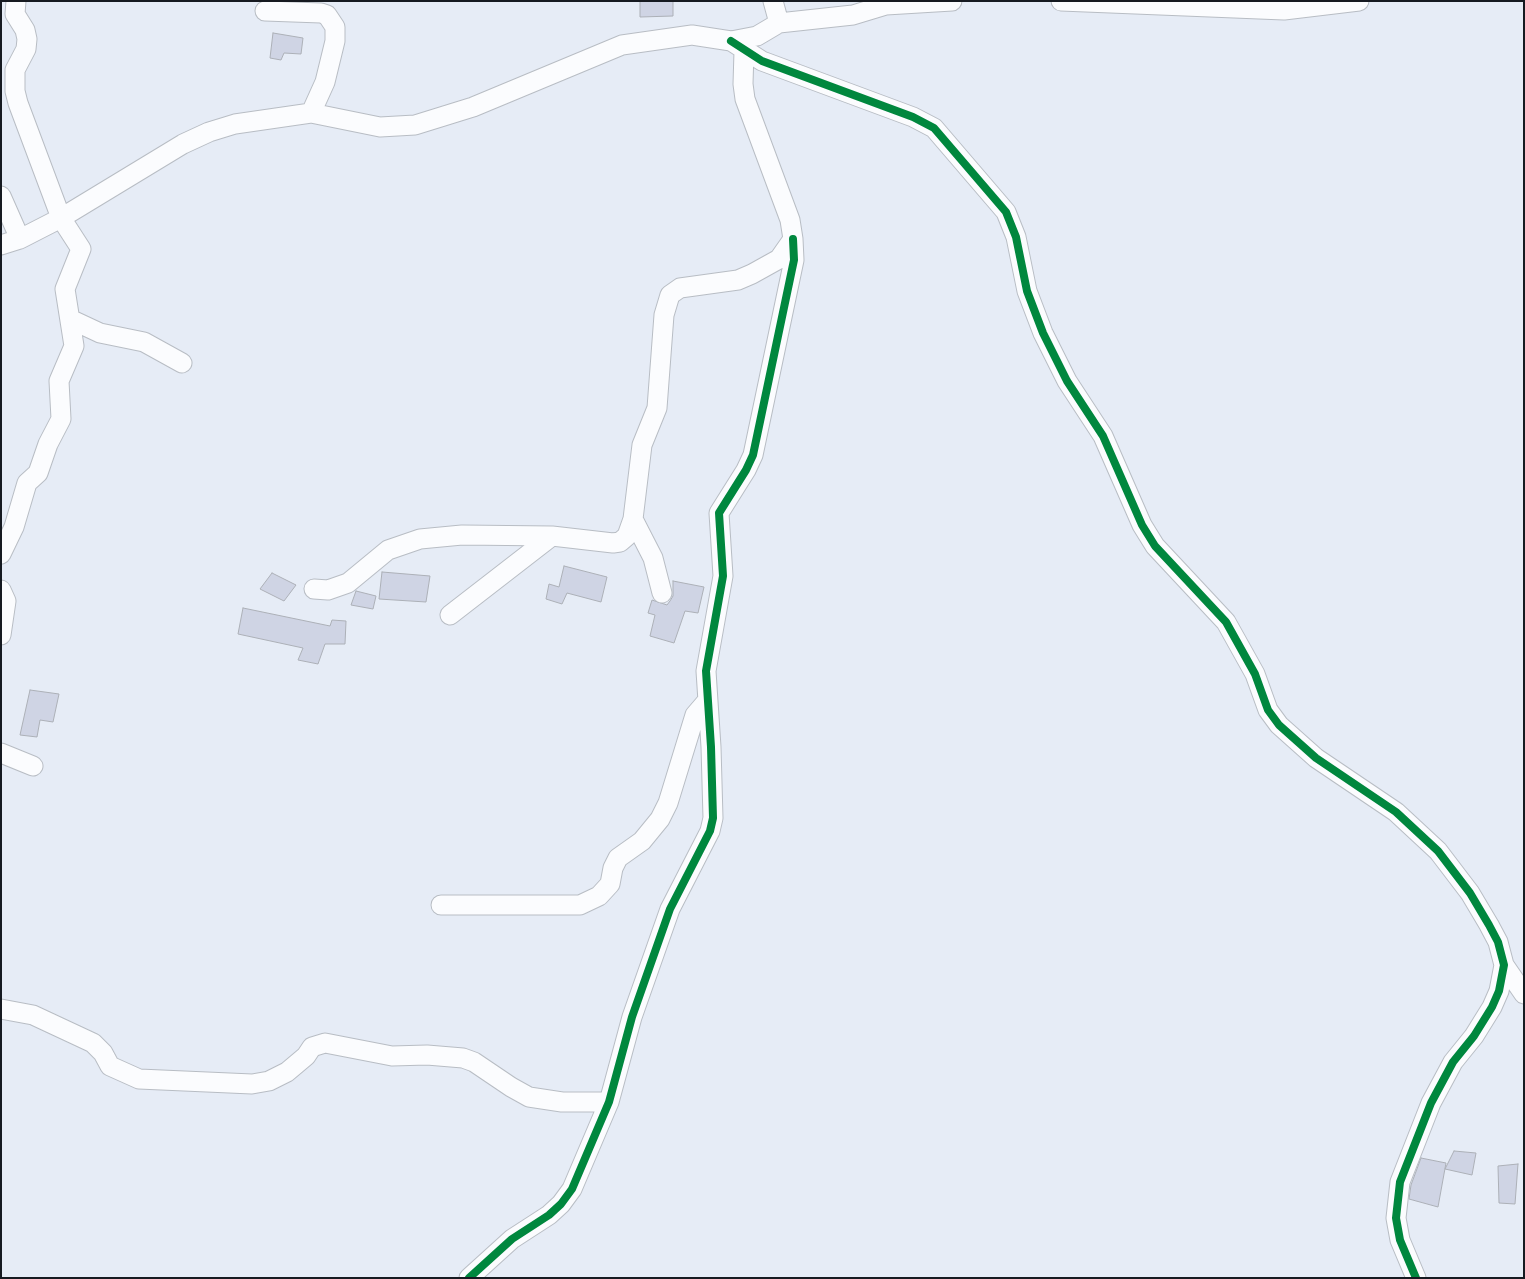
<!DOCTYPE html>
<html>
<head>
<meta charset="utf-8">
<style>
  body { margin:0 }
  #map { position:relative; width:1525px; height:1279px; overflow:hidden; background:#e6ecf6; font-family:Roboto,sans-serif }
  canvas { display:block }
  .frame { position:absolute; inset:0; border:2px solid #161a21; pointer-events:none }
</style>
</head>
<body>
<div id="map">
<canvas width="1525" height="1279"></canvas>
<div class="frame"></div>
</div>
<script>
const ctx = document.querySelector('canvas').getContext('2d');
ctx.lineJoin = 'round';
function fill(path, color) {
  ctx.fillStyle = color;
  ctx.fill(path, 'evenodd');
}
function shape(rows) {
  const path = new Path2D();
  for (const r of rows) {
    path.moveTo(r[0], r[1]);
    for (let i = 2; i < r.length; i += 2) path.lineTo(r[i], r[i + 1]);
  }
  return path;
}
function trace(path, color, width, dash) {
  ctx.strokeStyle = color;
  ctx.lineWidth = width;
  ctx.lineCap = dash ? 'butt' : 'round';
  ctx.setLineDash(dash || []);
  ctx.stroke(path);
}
const building = shape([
  [640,1,673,1,673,16,640,17,640,1],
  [273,33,303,38,301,54,284,53,281,60,270,58,273,33],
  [564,566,607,577,601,602,567,593,562,604,546,599,549,584,559,587,564,566],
  [382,572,430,576,426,602,379,599,382,572],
  [272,573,296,585,284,601,260,589,272,573],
  [673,581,704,587,698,613,685,611,674,643,650,636,655,615,648,613,652,600,667,605,670,601,673,596,673,581],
  [356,591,376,596,373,609,351,605,356,591],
  [243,608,330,626,332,620,346,621,345,644,325,644,318,664,298,660,303,648,238,634,243,608],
  [30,690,59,694,53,722,40,720,37,737,20,735,30,690],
  [1454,1151,1476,1153,1472,1175,1445,1169,1454,1151],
  [1421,1158,1446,1163,1438,1207,1409,1199,1411,1185,1421,1158],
  [1518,1164,1515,1204,1499,1203,1498,1166,1518,1164]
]);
fill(building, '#cfd4e4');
trace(building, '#acb0b7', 1);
const minor = shape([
  [773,1,779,23],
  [1061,1,1284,10,1359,1],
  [265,11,321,13,327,15,335,27,335,41,325,82,311,113],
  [731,41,762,61,913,117,934,128,1006,212,1016,237,1027,291,1043,333,1067,381,1103,436,1142,525,1155,546,1226,622,1255,674,1268,710,1279,725,1316,758,1396,812,1438,851,1470,893,1489,925,1498,942,1504,965,1499,991,1492,1007,1474,1036,1453,1062,1431,1103,1400,1182,1396,1218,1400,1240,1416,1278],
  [1,196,20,239],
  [1,245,20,239,61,218,183,144,209,132,235,124,311,113,380,127,415,125,473,107,622,45,692,35,731,41,757,36,779,23,853,15,886,5,952,1],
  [70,319,100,333,144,342,182,363],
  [633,519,653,558,662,593],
  [1,554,14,527,27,483,38,473,48,444,61,419,59,381,74,346,65,289,81,249,61,218,18,103,15,91,15,70,26,49,27,39,25,30,15,14,16,1],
  [314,589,328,590,348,583,388,550,420,539,462,535,552,536],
  [1,590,6,601,1,635],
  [450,615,552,536,613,543,620,542,627,536,633,519,642,445,657,408,664,315,670,295,680,288,738,280,752,274,779,259,793,239,790,220,745,99,743,84,744,51],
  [1,753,33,766],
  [441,905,580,905,599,896,610,884,613,868,618,858,642,841,660,819,668,803,695,715,707,701],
  [1504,965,1524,994],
  [1,1009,33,1015,93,1043,103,1053,110,1066,139,1079,252,1084,269,1081,287,1072,306,1056,312,1047,325,1043,392,1056,427,1055,463,1058,474,1062,511,1087,529,1097,562,1102,609,1102],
  [469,1278,512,1239,549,1215,561,1204,572,1189,609,1102,632,1017,670,909,710,831,713,818,711,747,706,671,723,576,719,513,746,470,753,455,794,260,793,239]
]);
trace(minor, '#b8bdc4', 21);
trace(minor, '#fbfcfe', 19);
trace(shape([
  [731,41,762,61,913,117,934,128,1006,212,1016,237,1027,291,1043,333,1067,381,1103,436,1142,525,1155,546,1226,622,1255,674,1268,710,1279,725,1316,758,1396,812,1438,851,1470,893,1489,925,1498,942,1504,965,1499,991,1492,1007,1474,1036,1453,1062,1431,1103,1400,1182,1396,1218,1400,1240,1416,1278],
  [469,1278,512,1239,549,1215,561,1204,572,1189,609,1102,632,1017,670,909,710,831,713,818,711,747,706,671,723,576,719,513,746,470,753,455,794,260,793,239]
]), '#00873e', 8);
</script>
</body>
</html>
